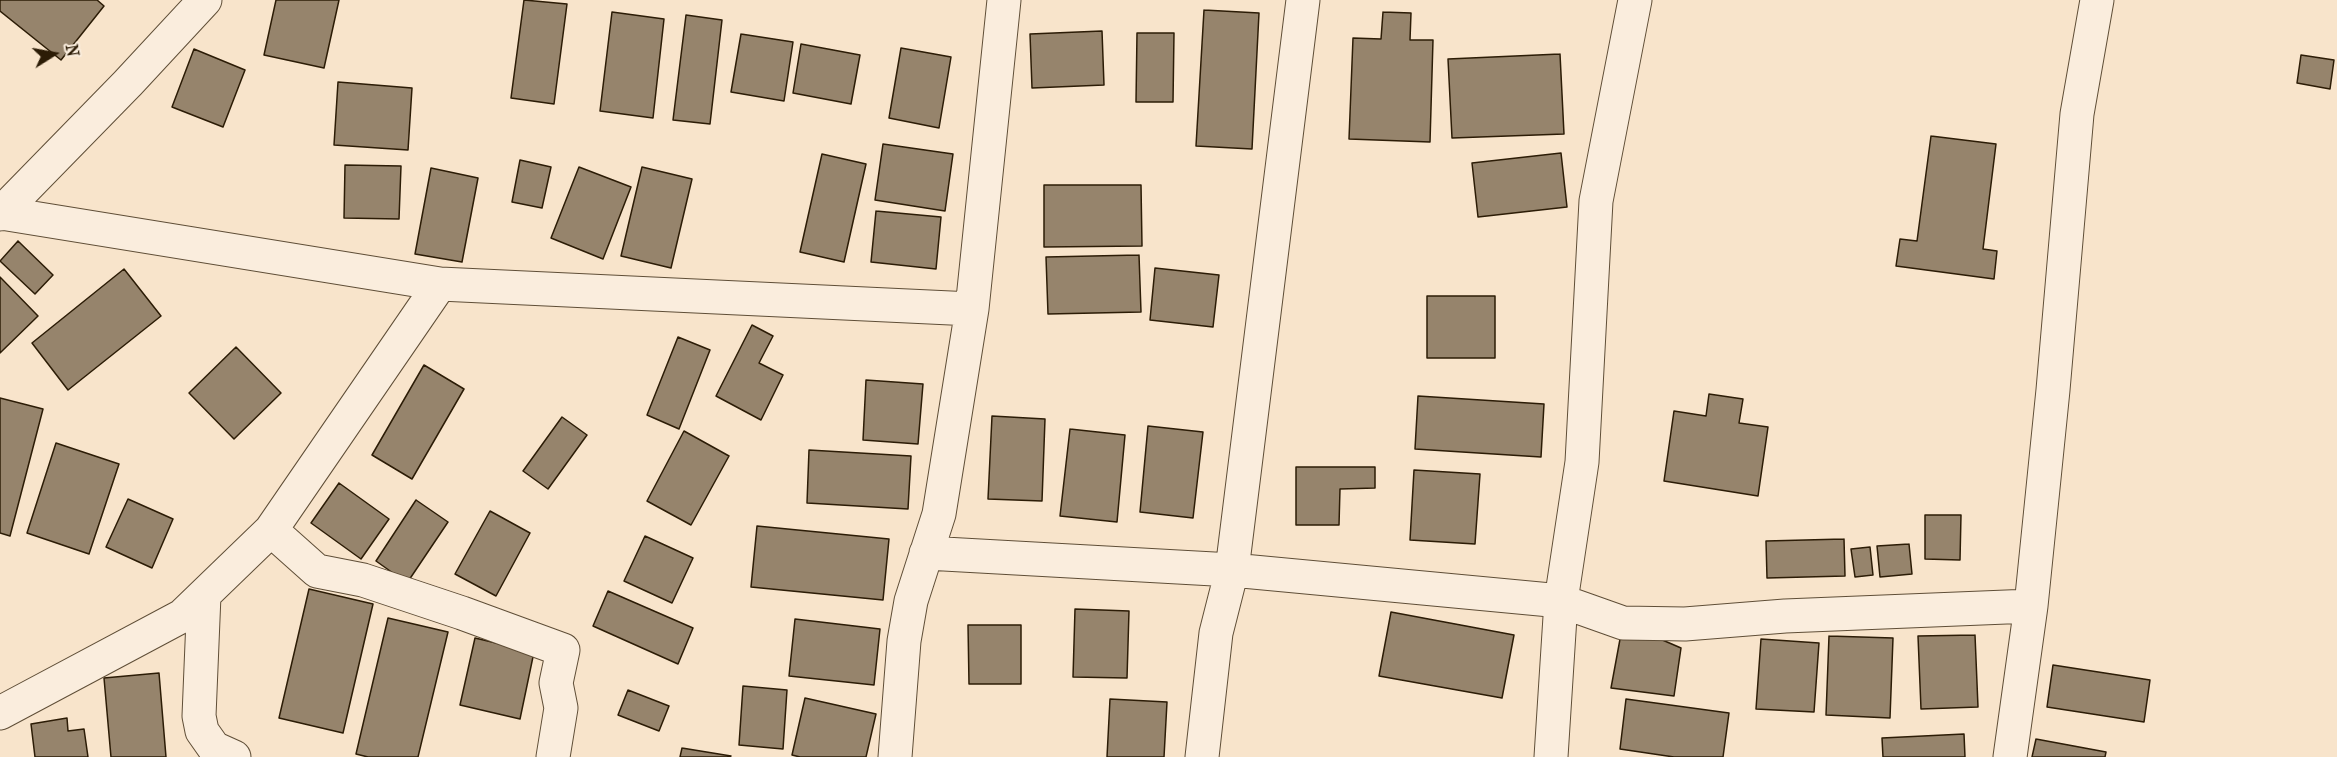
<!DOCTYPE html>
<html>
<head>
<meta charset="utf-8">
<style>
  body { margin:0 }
  #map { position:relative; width:2337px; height:757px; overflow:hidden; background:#f8e4cb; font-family:"IM FELL French Canon",serif }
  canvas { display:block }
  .north { position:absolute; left:24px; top:24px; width:60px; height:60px; -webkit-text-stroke:4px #faeddd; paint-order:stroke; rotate:79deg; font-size:16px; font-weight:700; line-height:24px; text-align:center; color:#2c1c06 }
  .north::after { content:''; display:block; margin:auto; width:21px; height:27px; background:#2c1c06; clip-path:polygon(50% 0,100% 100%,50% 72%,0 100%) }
</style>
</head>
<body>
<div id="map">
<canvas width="2337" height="757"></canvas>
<div class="north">N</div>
</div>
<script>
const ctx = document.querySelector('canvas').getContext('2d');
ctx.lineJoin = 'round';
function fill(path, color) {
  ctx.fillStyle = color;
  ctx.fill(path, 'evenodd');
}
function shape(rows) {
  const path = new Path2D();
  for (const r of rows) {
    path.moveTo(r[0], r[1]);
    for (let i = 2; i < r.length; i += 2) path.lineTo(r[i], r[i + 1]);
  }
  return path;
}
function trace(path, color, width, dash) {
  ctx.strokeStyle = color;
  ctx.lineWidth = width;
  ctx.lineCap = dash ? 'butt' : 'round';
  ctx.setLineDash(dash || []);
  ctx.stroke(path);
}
const building = shape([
  [0,0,97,0,104,6,61,60,0,11,0,0],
  [276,0,339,0,324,68,264,55,276,0],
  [524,0,567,4,554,104,511,98,524,0],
  [1204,10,1259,13,1252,149,1196,146,1204,10],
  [612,12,664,19,653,118,600,111,612,12],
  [1383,12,1411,13,1410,40,1433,40,1430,142,1349,139,1353,38,1381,39,1383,12],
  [686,15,722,20,710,124,673,120,686,15],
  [1102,31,1104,85,1032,88,1030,34,1102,31],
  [1137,33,1174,33,1173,102,1136,102,1137,33],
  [741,34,793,42,784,101,731,92,741,34],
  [801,44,860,55,851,104,793,93,801,44],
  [901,48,951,57,939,128,889,118,901,48],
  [194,49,245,70,223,127,172,107,194,49],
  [1560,54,1564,134,1452,138,1448,59,1560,54],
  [2301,55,2334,60,2330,89,2297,83,2301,55],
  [338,82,412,88,408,150,334,145,338,82],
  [1931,136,1996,144,1983,249,1997,251,1994,279,1896,266,1900,239,1917,241,1931,136],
  [883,144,953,154,945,211,875,200,883,144],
  [1561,153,1567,207,1478,217,1472,163,1561,153],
  [822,154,866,164,844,262,800,252,822,154],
  [520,160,551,167,542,208,512,202,520,160],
  [345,165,401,166,399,219,344,218,345,165],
  [579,167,631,187,603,259,551,238,579,167],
  [642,167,692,179,671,268,621,256,642,167],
  [431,168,478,178,462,262,415,254,431,168],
  [1044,185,1141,185,1142,246,1044,247,1044,185],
  [876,211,941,217,936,269,871,262,876,211],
  [18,241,53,275,35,294,0,261,18,241],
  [1139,255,1141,312,1048,314,1046,257,1139,255],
  [1155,268,1219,275,1213,327,1150,320,1155,268],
  [124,269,161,316,68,390,32,343,124,269],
  [0,277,38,316,0,353,0,277],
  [1427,296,1495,296,1495,358,1427,358,1427,296],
  [752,325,773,336,759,363,783,375,761,420,716,396,752,325],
  [678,337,710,350,679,429,647,415,678,337],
  [236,347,281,393,234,439,189,393,236,347],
  [424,365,464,389,412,479,372,455,424,365],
  [866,380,923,384,918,444,863,440,866,380],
  [1709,394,1743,399,1739,423,1768,427,1758,496,1664,481,1674,411,1706,416,1709,394],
  [1418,396,1544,404,1541,457,1415,449,1418,396],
  [0,398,43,409,10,536,0,533,0,398],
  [992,416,1045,419,1042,501,988,499,992,416],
  [562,417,587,435,548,489,523,471,562,417],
  [1148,426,1203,432,1193,518,1140,512,1148,426],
  [1070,429,1125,435,1117,522,1060,516,1070,429],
  [684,431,729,456,691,525,647,501,684,431],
  [56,443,119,464,89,554,27,533,56,443],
  [809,450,911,456,908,509,807,503,809,450],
  [1296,467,1375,467,1375,488,1340,489,1339,525,1296,525,1296,467],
  [1414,470,1480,474,1475,544,1410,540,1414,470],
  [339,483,389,519,361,559,311,523,339,483],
  [128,499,173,519,152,568,106,547,128,499],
  [416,500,448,522,407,583,376,561,416,500],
  [490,511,530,533,496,596,455,574,490,511],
  [1925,515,1961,515,1960,560,1925,559,1925,515],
  [757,526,889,539,883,600,751,587,757,526],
  [645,536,693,558,672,603,624,581,645,536],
  [1844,539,1845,576,1767,578,1766,541,1844,539],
  [1909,544,1912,574,1880,577,1877,546,1909,544],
  [1870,547,1873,575,1855,577,1851,549,1870,547],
  [309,589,373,604,343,733,279,718,309,589],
  [608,591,693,628,678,664,593,626,608,591],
  [1075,609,1129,611,1127,678,1073,677,1075,609],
  [1391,612,1514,635,1502,698,1379,676,1391,612],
  [388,618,448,632,418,757,368,757,356,754,388,618],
  [795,619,880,629,874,685,789,676,795,619],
  [1623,623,1681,648,1674,696,1611,688,1623,623],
  [968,625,1021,625,1021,684,969,684,968,625],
  [1975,635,1978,707,1921,709,1918,636,1975,635],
  [1829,636,1893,638,1890,718,1826,715,1829,636],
  [475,638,534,652,520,719,460,705,475,638],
  [1761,639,1819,643,1814,712,1756,709,1761,639],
  [2053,665,2150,680,2144,722,2047,707,2053,665],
  [159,673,166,757,111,757,104,678,159,673],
  [743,686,787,690,783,749,739,745,743,686],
  [628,690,669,706,659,731,618,715,628,690],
  [805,698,876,714,866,757,800,757,792,755,805,698],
  [1110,699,1167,702,1164,757,1107,757,1110,699],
  [1626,699,1729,713,1723,757,1674,757,1620,749,1626,699],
  [67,718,68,731,84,729,88,757,35,757,31,724,67,718],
  [1964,734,1965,757,1883,757,1882,738,1964,734],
  [2036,739,2106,752,2105,757,2032,757,2036,739],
  [682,748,731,756,730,757,680,757,682,748]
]);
fill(building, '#96846c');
trace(building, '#2c1c06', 1.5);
const minor = shape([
  [2,213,440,284,972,309],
  [0,214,128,83,205,0],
  [271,530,317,571,363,580,462,613,563,650,556,683,561,708,553,757],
  [926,553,1232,570,1561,601,1623,623,1685,624,1785,616,2031,606],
  [204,595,199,716,202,731,214,748,234,757],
  [0,713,182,616,271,530,440,284],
  [895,757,904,641,911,601,939,514,972,309,1004,0],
  [1202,757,1216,633,1232,570,1303,0],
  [1551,757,1561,601,1582,462,1596,201,1635,0],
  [2010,757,2031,606,2053,390,2077,114,2097,0]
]);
trace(minor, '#5f4e37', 35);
trace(minor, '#faeddd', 33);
</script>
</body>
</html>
